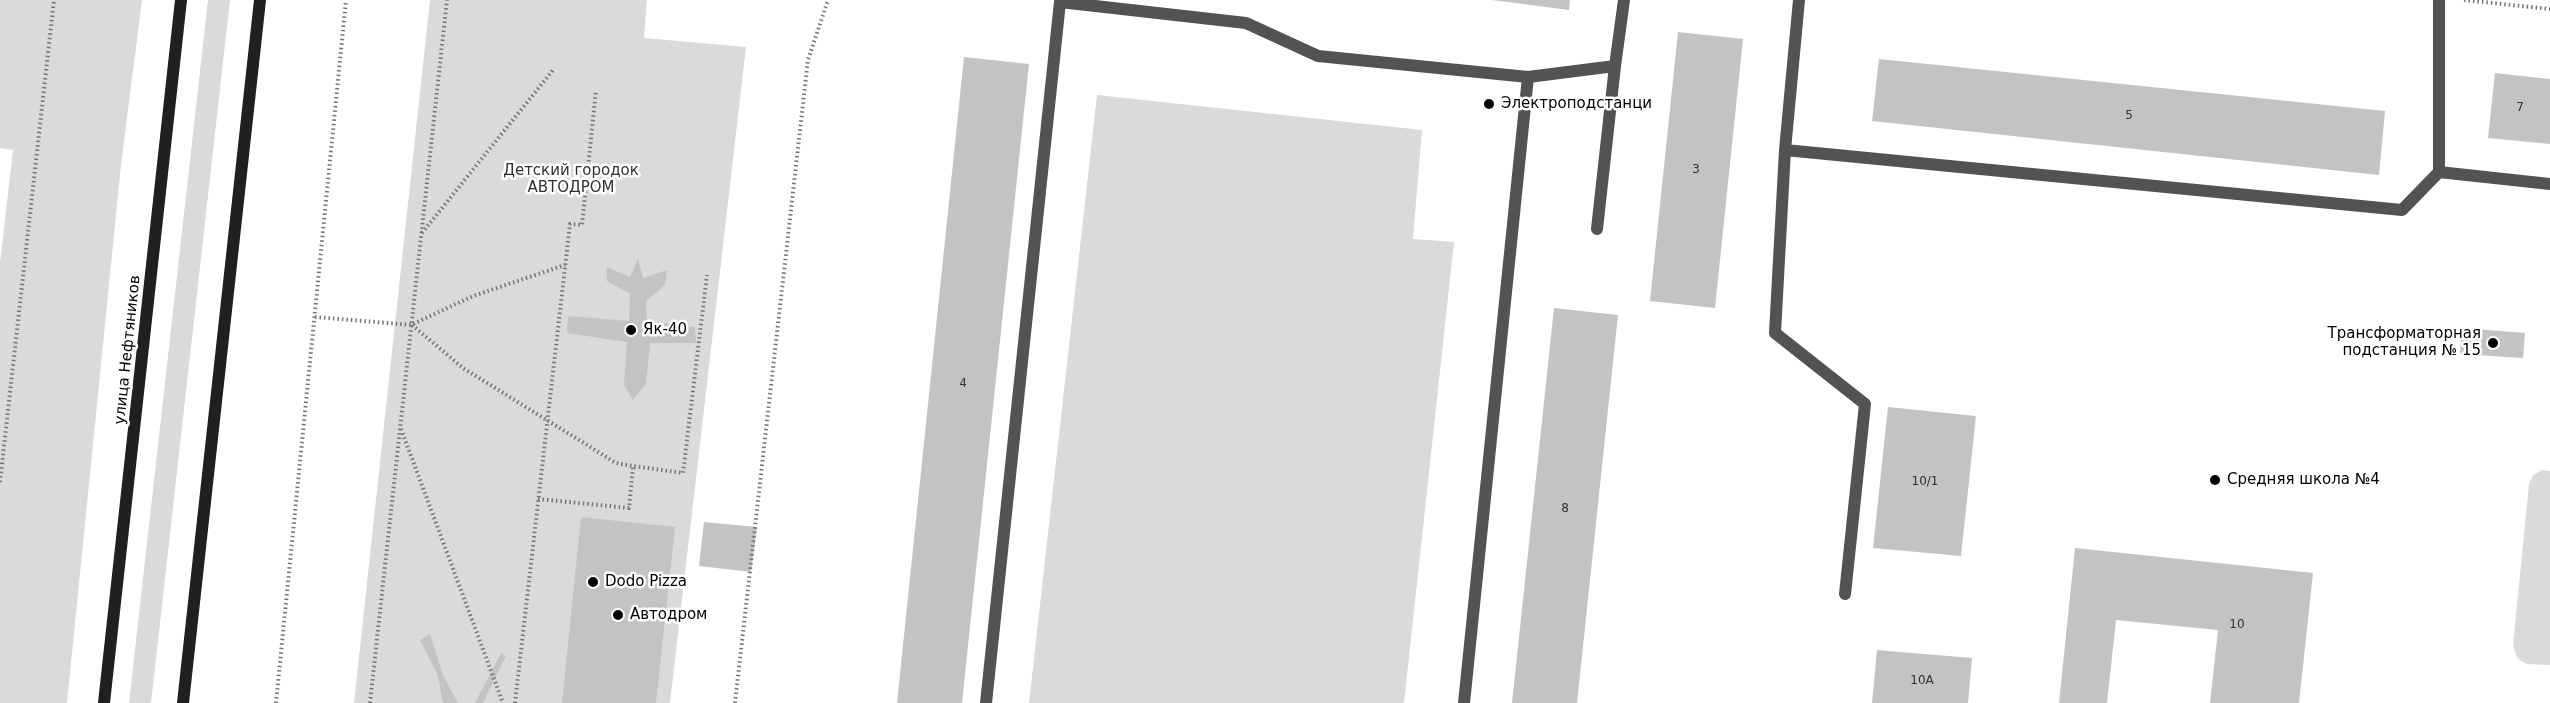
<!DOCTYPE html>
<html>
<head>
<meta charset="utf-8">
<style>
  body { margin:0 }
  canvas { display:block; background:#fff }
</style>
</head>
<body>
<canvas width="2550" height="703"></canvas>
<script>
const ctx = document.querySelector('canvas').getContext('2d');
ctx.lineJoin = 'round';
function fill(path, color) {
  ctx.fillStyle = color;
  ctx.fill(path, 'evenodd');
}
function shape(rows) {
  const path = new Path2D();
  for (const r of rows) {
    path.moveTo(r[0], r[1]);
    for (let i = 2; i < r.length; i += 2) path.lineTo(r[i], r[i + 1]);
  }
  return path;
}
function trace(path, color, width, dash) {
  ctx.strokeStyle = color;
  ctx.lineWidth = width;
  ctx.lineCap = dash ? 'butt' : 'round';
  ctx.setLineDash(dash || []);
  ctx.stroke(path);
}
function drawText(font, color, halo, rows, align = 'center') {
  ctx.font = font + ' "DejaVu Sans",sans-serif';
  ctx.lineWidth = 5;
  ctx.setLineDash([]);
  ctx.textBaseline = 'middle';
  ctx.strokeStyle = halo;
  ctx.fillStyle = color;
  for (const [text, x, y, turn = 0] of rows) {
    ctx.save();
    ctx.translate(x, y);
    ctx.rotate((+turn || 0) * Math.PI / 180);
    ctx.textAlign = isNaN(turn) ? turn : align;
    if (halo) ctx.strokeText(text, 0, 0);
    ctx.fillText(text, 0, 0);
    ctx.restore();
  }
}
fill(shape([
  [0,0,142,0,121,165,67,703,0,703,0,263,13,150,0,148],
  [208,0,230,0,151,703,129,703],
  [430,0,647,0,644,38,746,47,670,703,354,703],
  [1097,95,1422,130,1413,239,1454,242,1404,703,1029,703],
  [2542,470,2550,471,2550,665,2527,664,2521,661,2517,657,2513,646,2529,484,2533,475]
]), '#dadada');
fill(shape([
  [1492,0,1570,0,1569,10],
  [1678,32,1743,39,1715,308,1650,301],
  [964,57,1029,64,962,703,897,703],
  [1879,59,2385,111,2379,175,1872,121],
  [2495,73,2550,79,2550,144,2488,138],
  [638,258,643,278,667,270,665,285,646,301,647,321,695,327,696,343,650,343,646,384,633,400,624,385,627,342,567,333,568,316,629,321,630,294,607,281,606,267,630,277],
  [1554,308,1618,315,1577,703,1512,703],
  [2462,328,2525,333,2523,358,2460,354],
  [1888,407,1976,416,1961,556,1873,548],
  [581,517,675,527,656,703,562,703],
  [704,522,757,527,751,572,699,566],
  [2075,548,2313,573,2299,703,2210,703,2218,630,2116,620,2107,703,2059,703],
  [430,634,443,675,458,703,443,703,438,676,420,640],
  [1877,650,1972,658,1968,703,1872,703],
  [501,653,506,656,483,703,475,703]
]), '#c3c3c3');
trace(shape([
  [2464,0,2550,9],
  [422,233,553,70],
  [315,317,411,325,473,296,565,265],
  [412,325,463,368,616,463,633,466],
  [401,429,503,703],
  [0,482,54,0],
  [538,499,629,508,633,466,683,473,707,275],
  [276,703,346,0],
  [370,703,447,0],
  [515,703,570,224,582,225,596,90],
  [735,703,808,60,828,0]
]), '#757575', 4, [1.5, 3]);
trace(shape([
  [1799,0,1785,150,2402,210,2439,172,2439,0],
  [1785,150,1775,333,1865,404,1845,594],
  [2439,172,2550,184],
  [1597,229,1615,66],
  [986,703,1060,2,1246,23,1318,56,1528,77],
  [1464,703,1528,77,1615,66,1624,0]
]), '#535353', 12);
trace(shape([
  [104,703,181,0],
  [183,703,260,0]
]), '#202020', 12);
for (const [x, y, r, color] of [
  [1489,104,6,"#000"],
  [631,330,6,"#000"],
  [2493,343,6,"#000"],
  [2215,480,6,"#000"],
  [593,582,6,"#000"],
  [618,615,6,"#000"]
]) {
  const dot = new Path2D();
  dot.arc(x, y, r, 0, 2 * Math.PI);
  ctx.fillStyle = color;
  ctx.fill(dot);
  trace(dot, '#fff', 2);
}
drawText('12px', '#313131', null, [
  ["7",2520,108],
  ["5",2129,116],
  ["3",1696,170],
  ["4",963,384],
  ["10/1",1925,482],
  ["8",1565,509],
  ["10",2237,625],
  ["10А",1922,681]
]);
drawText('15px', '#000', '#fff', [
  ["Электроподстанци",1501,104],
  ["Як-40",643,330],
  ["Трансформаторная",2481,334,"right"],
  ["подстанция № 15",2481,351,"right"],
  ["Средняя школа №4",2227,480],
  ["Dodo Pizza",605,582],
  ["Автодром",630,615]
], 'left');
drawText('15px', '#313131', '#fff', [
  ["Детский городок",571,171],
  ["АВТОДРОМ",571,188]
]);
drawText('15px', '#000', '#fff', [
  ["улица Нефтяников",128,350,-84]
]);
</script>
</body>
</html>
